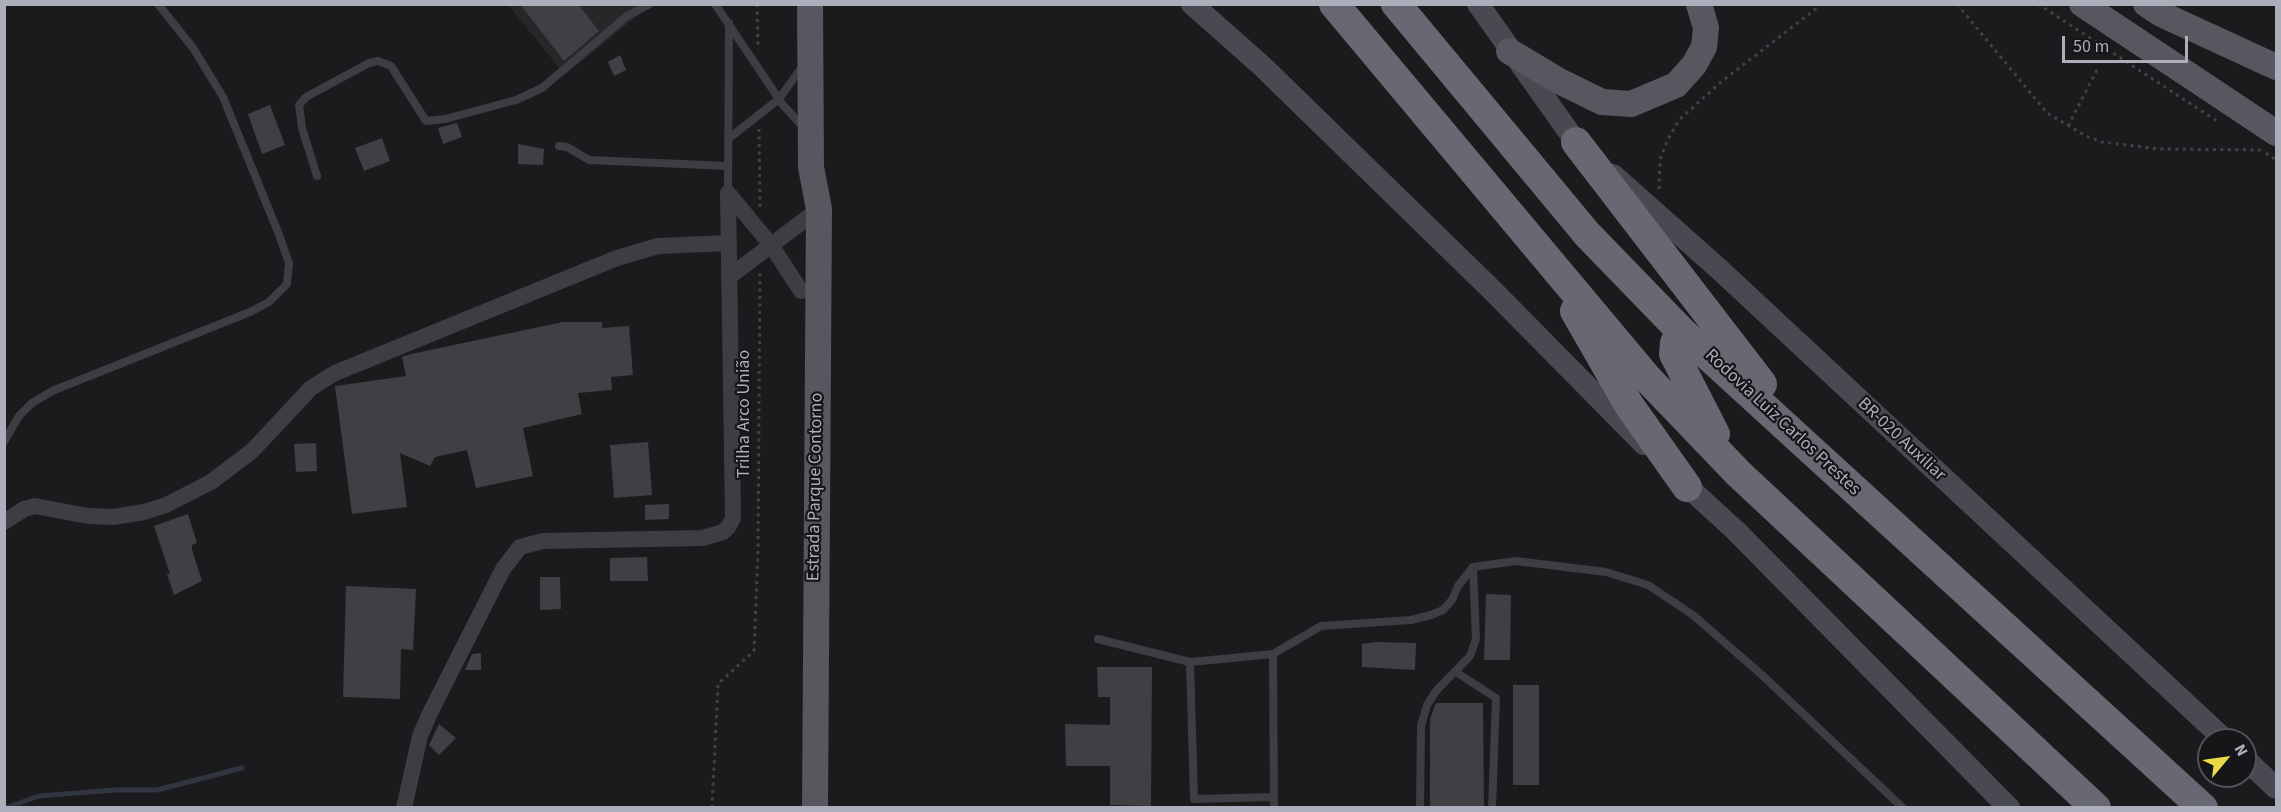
<!DOCTYPE html>
<html>
<head>
<meta charset="utf-8">
<style>
  body { margin:0 }
  #map { position:relative; width:2281px; height:812px; overflow:hidden; background:#1b1a1c; font-family:"Source Sans 3",sans-serif }
  canvas { display:block }
  .frame { position:absolute; inset:0; border:6px solid #adaebb; pointer-events:none }
  .north { position:absolute; left:2197px; top:728px; width:60px; height:60px; box-sizing:border-box; background:#161517; border:2px solid #525259; border-radius:50%; rotate:61deg; font-size:16px; font-weight:700; line-height:24px; text-align:center; color:#adaebb }
  .north::after { content:''; display:block; margin:auto; width:21px; height:27px; background:#e9da46; clip-path:polygon(50% 0,100% 100%,50% 72%,0 100%) }
  .scale { position:absolute; left:2062px; top:36px; width:126px; height:27px; box-sizing:border-box; border:3px solid #adaebb; border-top:0; padding-left:8px; font-size:18px; line-height:21px; white-space:nowrap; color:#adaebb; -webkit-text-stroke:4px #161517; paint-order:stroke }
</style>
</head>
<body>
<div id="map">
<canvas width="2281" height="812"></canvas>
<div class="frame"></div>
<div class="north">N</div>
<div class="scale">50 m</div>
</div>
<script>
const ctx = document.querySelector('canvas').getContext('2d');
ctx.lineJoin = 'round';
function fill(path, color) {
  ctx.fillStyle = color;
  ctx.fill(path, 'evenodd');
}
function shape(rows) {
  const path = new Path2D();
  for (const r of rows) {
    path.moveTo(r[0], r[1]);
    for (let i = 2; i < r.length; i += 2) path.lineTo(r[i], r[i + 1]);
  }
  return path;
}
function trace(path, color, width, dash) {
  ctx.strokeStyle = color;
  ctx.lineWidth = width;
  ctx.lineCap = dash ? 'butt' : 'round';
  ctx.setLineDash(dash || []);
  ctx.stroke(path);
}
function drawText(font, color, halo, rows, align = 'center') {
  ctx.font = font + ' "Source Sans 3",sans-serif';
  ctx.lineWidth = 4.5;
  ctx.setLineDash([]);
  ctx.textBaseline = 'middle';
  ctx.strokeStyle = halo;
  ctx.fillStyle = color;
  for (const [text, x, y, turn = 0] of rows) {
    ctx.save();
    ctx.translate(x, y);
    ctx.rotate((+turn || 0) * Math.PI / 180);
    ctx.textAlign = isNaN(turn) ? turn : align;
    if (halo) ctx.strokeText(text, 0, 0);
    ctx.fillText(text, 0, 0);
    ctx.restore();
  }
}
fill(shape([
  [508,5,651,5,565,75]
]), '#272629');
trace(shape([
  [5,808,39,796,115,790,157,790,242,768]
]), '#303540', 5);
fill(shape([
  [520,4,578,4,599,31,564,61],
  [620,55,626,70,614,76,608,62],
  [270,105,285,145,262,154,248,114],
  [457,123,462,137,443,144,438,128],
  [382,138,390,161,364,171,355,148],
  [518,144,544,149,543,165,518,164],
  [563,322,602,322,602,328,629,326,633,375,611,377,612,390,578,393,582,414,523,428,533,476,476,488,467,450,435,457,430,466,400,453,407,507,352,514,335,386,406,376,402,357,411,354],
  [648,442,652,495,614,498,610,445],
  [316,443,317,471,296,472,294,444],
  [669,504,669,519,645,520,645,505],
  [188,514,197,543,192,545,192,550,202,581,174,595,167,574,170,574,154,526],
  [647,557,648,581,610,581,610,558],
  [540,577,560,577,561,609,540,610],
  [346,586,416,589,413,650,401,649,400,699,343,697],
  [1486,594,1511,595,1510,660,1484,660],
  [1375,642,1416,643,1415,670,1362,667,1362,644],
  [481,653,481,670,465,670,472,654],
  [1097,667,1152,667,1151,806,1110,805,1110,766,1066,766,1065,724,1110,725,1110,697,1098,697],
  [1513,685,1539,685,1539,785,1513,785],
  [1436,703,1483,703,1484,807,1430,807,1430,719],
  [439,724,456,738,439,755,429,745]
]), '#403f43');
trace(shape([
  [757,4,758,45],
  [1957,4,2047,113,2086,136,2102,142,2159,149,2261,150],
  [2038,4,2217,121],
  [2068,126,2099,66],
  [759,129,760,207],
  [2266,153,2276,160],
  [1659,189,1660,160,1667,141,1679,120,1721,82,1822,4],
  [712,808,718,684,754,651,758,551,760,273]
]), '#414248', 3, [3, 4.5]);
trace(shape([
  [715,4,783,105,804,128],
  [728,139,779,99,804,64],
  [559,146,567,147,589,160,728,166],
  [317,176,302,128,299,105,306,97,369,63,378,61,391,66,426,121,445,119,516,100,542,88,627,16,650,4],
  [728,193,729,23],
  [4,442,19,416,32,403,52,391,250,312,269,302,287,284,289,263,278,232,223,97,193,48,158,4],
  [1098,639,1190,662,1273,654,1321,626,1411,620,1431,615,1443,610,1452,600,1458,586,1473,567,1516,561,1606,572,1648,585,1693,615,1762,675,1903,808],
  [1273,654,1274,808],
  [1190,662,1194,799,1274,797],
  [1456,672,1496,698,1492,808],
  [1420,808,1421,726,1427,705,1436,691,1470,656,1476,639,1473,567]
]), '#3e3d43', 8);
trace(shape([
  [728,193,771,245,801,291],
  [729,277,819,209],
  [4,522,24,509,35,506,88,516,113,517,144,512,166,505,211,482,252,451,311,388,335,373,617,258,658,246,728,243],
  [404,808,420,736,430,713,503,569,520,547,543,541,703,538,723,532,729,526,733,518,728,193]
]), '#3e3d43', 16);
trace(shape([
  [1192,4,1262,66,1493,291,1644,444],
  [1478,4,1576,142,1586,151],
  [1613,175,1719,269,2225,740],
  [1676,476,1736,531,2009,808],
  [2245,759,2276,788]
]), '#494951', 22);
trace(shape([
  [810,4,811,167,819,209,815,808],
  [2082,4,2276,133],
  [2146,4,2161,14,2276,67],
  [1509,51,1559,81,1602,102,1631,104,1676,85,1694,65,1704,47,1706,28,1699,4]
]), '#585760', 26);
trace(shape([
  [1334,4,1647,378,1738,473,2096,808],
  [1396,4,1587,234,1681,331,2203,808],
  [1576,142,1762,384],
  [1575,311,1629,405,1687,487],
  [1681,331,1675,343,1674,354,1715,434]
]), '#686872', 30);
drawText('18px', '#adaebb', '#161517', [
  ["Trilha Arco União",745,414,-90],
  ["Rodovia Luiz Carlos Prestes",1782,423,43],
  ["BR-020 Auxiliar",1901,440,43],
  ["Estrada Parque Contorno",816,487,-89]
]);
</script>
</body>
</html>
